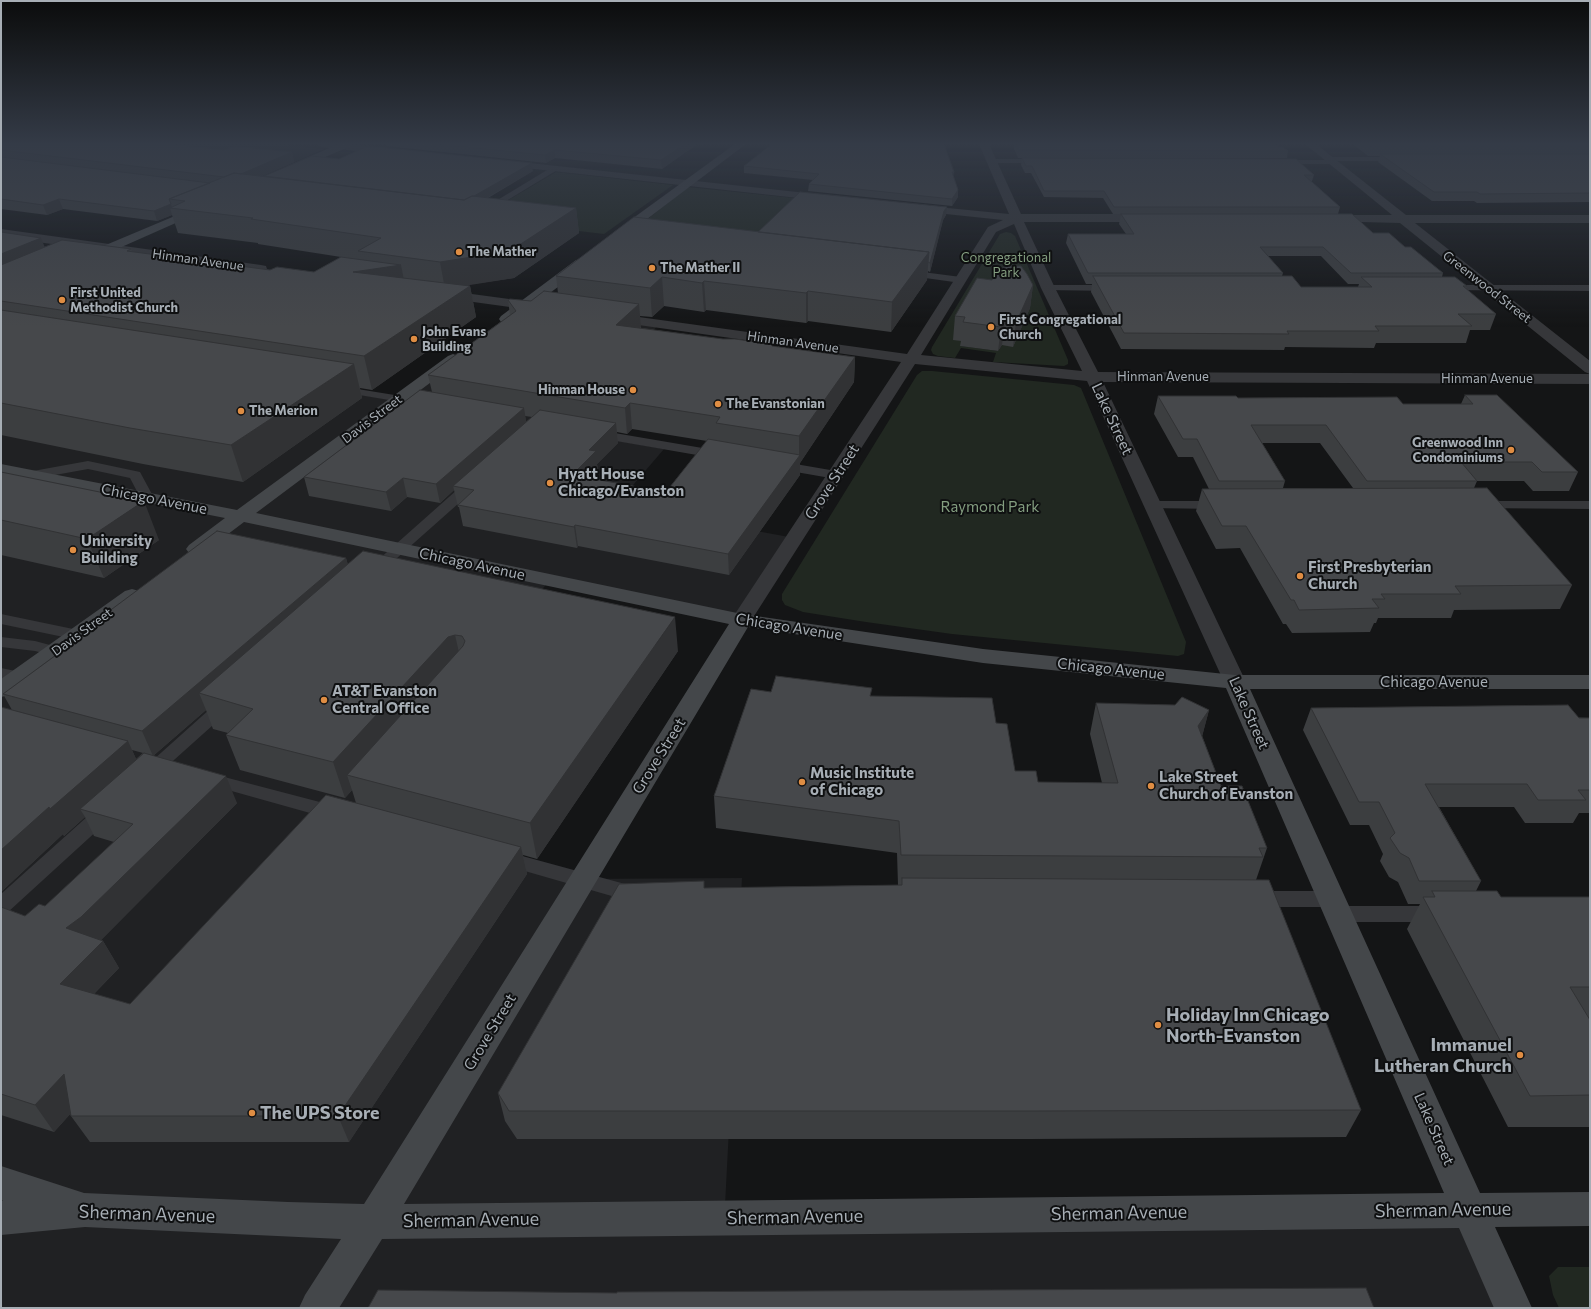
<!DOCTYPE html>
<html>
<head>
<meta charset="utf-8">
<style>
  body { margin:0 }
  #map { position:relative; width:1591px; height:1309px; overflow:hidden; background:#141516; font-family:Commissioner,sans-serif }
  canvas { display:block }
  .frame { position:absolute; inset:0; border:2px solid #a7aeb5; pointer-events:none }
</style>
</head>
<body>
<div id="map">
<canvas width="1591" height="1309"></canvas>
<div class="frame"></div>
</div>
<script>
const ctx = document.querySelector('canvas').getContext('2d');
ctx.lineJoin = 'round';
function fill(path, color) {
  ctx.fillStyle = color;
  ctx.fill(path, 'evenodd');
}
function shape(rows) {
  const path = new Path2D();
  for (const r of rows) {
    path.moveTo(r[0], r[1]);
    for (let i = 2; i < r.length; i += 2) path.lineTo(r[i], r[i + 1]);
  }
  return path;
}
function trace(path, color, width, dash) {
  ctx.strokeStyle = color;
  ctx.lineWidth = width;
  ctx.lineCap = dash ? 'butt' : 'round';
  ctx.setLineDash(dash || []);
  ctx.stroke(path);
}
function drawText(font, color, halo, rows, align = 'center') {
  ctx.font = font + ' Commissioner,sans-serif';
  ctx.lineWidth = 4;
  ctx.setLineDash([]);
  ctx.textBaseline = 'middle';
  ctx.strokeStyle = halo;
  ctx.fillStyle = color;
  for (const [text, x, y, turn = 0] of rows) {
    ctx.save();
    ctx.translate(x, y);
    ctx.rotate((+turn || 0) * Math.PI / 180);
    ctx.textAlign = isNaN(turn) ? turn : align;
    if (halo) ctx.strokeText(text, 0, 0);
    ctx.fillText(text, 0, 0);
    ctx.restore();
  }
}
fill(shape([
  [167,144,273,144,324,149,256,180],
  [529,305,661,323,548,428,664,449,616,505,789,537,739,617,551,579,344,818,572,879,742,878,724,1225,1461,1217,1501,1308,1,1308,1,1218,83,1210,1,1183,1,341,9,337,399,401]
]), '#202123');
fill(shape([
  [556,172,673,185,604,234,528,225,471,222],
  [688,187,794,198,739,250,626,236],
  [1006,232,1011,233,1015,236,1068,360,1068,364,1064,366,993,362,996,353,961,348,955,358,938,356,933,354,931,350,932,347,1000,234],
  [953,339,1002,345,998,351,961,346,963,341],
  [922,371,932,371,1074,385,1081,388,1186,642,1184,654,1178,656,952,634,866,622,803,612,785,605,782,600,782,594,917,375],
  [1558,1267,1590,1267,1590,1308,1559,1308,1553,1295,1549,1276]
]), '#212821');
fill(shape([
  [1325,157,1401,157,1405,159,1401,161,1335,161,1335,164,1278,164,1274,162,1278,160,1325,160,1325,157],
  [990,159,1043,159,1047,161,1043,163,990,163,990,159],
  [552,167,558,167,559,169,488,212,482,212,481,210,552,167],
  [907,270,961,277,966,280,961,283,904,275,902,273,907,270],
  [1048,285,1113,285,1118,288,1113,291,1045,290,1043,288,1045,286,1048,285],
  [1444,285,1590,285,1590,291,1441,290,1439,288,1441,286,1444,285],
  [339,386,413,398,417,399,419,401,417,403,413,404,335,391,333,389,335,387,339,386],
  [597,430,720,451,724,452,726,455,724,458,720,459,593,437,591,434,593,431,597,430],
  [88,461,140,472,154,498,152,501,142,501,130,478,88,469,33,479,28,478,27,475,28,472,33,471,88,461],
  [778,461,836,471,841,472,842,475,841,478,836,479,773,468,772,465,773,462,778,461],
  [472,480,477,481,479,484,477,487,379,574,374,575,369,574,367,571,369,568,467,481,472,480],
  [1152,501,1219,501,1224,502,1226,505,1224,508,1219,509,1147,508,1145,505,1147,502,1152,501],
  [1480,501,1590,501,1590,509,1475,508,1473,505,1475,502,1480,501],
  [1,614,78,630,84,632,86,635,84,638,78,640,1,624,1,614],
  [1,637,35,641,61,648,63,651,61,654,55,656,35,651,1,647,1,637],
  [1,668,25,673,27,677,25,681,19,682,1,678,1,668],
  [226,699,232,700,234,704,232,708,155,777,149,779,143,777,140,773,143,769,220,700,226,699],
  [209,773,335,806,342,808,344,813,342,818,335,820,203,783,200,779,203,775,209,773],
  [105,805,112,807,114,812,112,817,8,912,1,914,1,894,98,807,105,805],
  [504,851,636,887,643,889,646,895,643,901,636,903,497,863,494,858,497,853,504,851],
  [1256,891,1332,891,1339,893,1342,899,1339,905,1332,907,1256,907,1249,905,1246,899,1249,893,1256,891],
  [1338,906,1436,906,1443,908,1446,914,1443,920,1436,922,1338,922,1331,920,1328,914,1331,908,1338,906]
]), '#36373a');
fill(shape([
  [316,144,348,144,392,149,397,152,392,155,321,147,316,144],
  [979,144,989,144,1021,214,1150,214,1154,216,1156,218,1154,220,1150,222,1024,222,1055,288,1098,372,1590,374,1590,384,1103,382,1246,682,1243,687,1235,689,1227,687,1224,682,1087,381,915,364,749,624,742,626,735,624,731,620,901,362,610,321,605,320,603,317,605,314,610,313,907,354,988,227,1003,220,917,211,913,210,911,208,913,206,917,205,1009,214,979,144],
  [1014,224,1041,288,1082,371,921,355,996,232,1014,224],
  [1305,144,1316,144,1406,215,1590,215,1590,223,1415,223,1590,361,1590,374,1585,372,1400,223,1323,221,1321,219,1323,217,1327,215,1392,215,1305,144],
  [502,160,825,195,831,198,825,201,498,165,497,163,498,161,502,160],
  [1,229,261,265,266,266,267,269,266,272,261,273,1,237,1,229],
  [442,290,539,303,544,304,546,307,544,310,539,311,437,297,435,294,437,291,442,290]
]), '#36373a');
fill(shape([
  [339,144,352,144,351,146,295,170,291,171,286,168,287,166,339,144],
  [735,144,746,144,622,238,614,238,612,235,614,232,735,144],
  [201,205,205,206,207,208,205,210,90,261,82,261,80,258,82,255,201,205],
  [581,259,586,260,587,263,586,266,511,322,506,323,501,322,499,319,501,316,576,260,581,259],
  [453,354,458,356,461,359,458,362,256,513,742,614,983,649,1235,675,1590,675,1590,689,1250,689,1480,1193,1590,1192,1590,1226,1495,1227,1532,1308,1494,1308,1459,1228,382,1239,339,1308,299,1308,305,1295,341,1239,85,1227,1,1235,1,1201,3,1200,1,1200,1,1166,84,1193,288,1202,364,1204,729,624,244,522,203,553,196,555,189,553,186,549,189,545,225,518,1,474,1,464,237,510,448,356,453,354],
  [748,627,983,663,1226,688,1444,1193,404,1204,748,627],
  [132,589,139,591,142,595,139,599,9,695,1,697,1,679,125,591,132,589]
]), '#44474a');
fill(shape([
  [1,144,292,152,294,162,262,176,264,176,339,159,533,171,488,198,576,208,579,233,514,278,466,285,470,286,476,317,372,390,360,388,362,398,243,482,143,464,1,435,1,232,45,247,131,249,132,252,270,270,314,272,341,257,258,244,258,243,178,233,172,215,157,221,63,209,47,215,1,209],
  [385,144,702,144,701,145,698,144,686,152,662,169,555,158,546,163,386,146],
  [1013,144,1275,144,1279,147,1288,151,1287,158,1018,158,1014,149,1014,146],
  [1353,144,1590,144,1590,202,1477,203,1474,201,1432,201,1378,162,1380,156,1368,156],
  [1022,158,1314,175,1312,181,1311,181,1340,207,1338,214,1113,214,1103,198,1044,197,1031,173,1025,173,1021,165],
  [744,166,954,172,953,176,958,190,958,197,952,206,808,191,809,184,813,180,744,173],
  [947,207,946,215,943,220,930,272,928,271,927,280,891,332,808,321,806,323,706,310,704,312,664,306,652,317,640,316,641,327,641,328,855,357,854,382,800,463,800,475,729,575,578,546,577,548,463,526,459,507,458,507,454,490,440,503,407,497,391,511,309,496,304,477,432,392,428,375,510,315,508,300,531,301,558,293,556,276,758,232],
  [525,416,532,417,526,422],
  [632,429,707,441,666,492,591,478,598,471,597,464,618,443,617,432,627,434],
  [1121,214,1373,233,1405,247,1443,273,1442,277,1467,286,1466,289,1496,314,1490,330,1470,330,1466,343,1376,343,1374,348,1285,347,1284,350,1121,349,1091,292,1092,284,1086,284,1066,243,1068,234,1126,234,1119,224],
  [1268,256,1321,256,1348,284,1359,284,1358,287,1301,287,1282,276,1283,273],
  [1033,285,1030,308,1013,347,1002,345,998,351,960,346,961,341,953,340,955,316],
  [1465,395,1578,472,1569,491,1533,491,1524,481,1477,481,1474,488,1572,585,1560,609,1454,610,1451,618,1378,618,1376,623,1374,623,1370,632,1292,633,1286,624,1283,624,1240,548,1216,549,1196,511,1202,489,1209,489,1193,457,1178,457,1154,414,1158,396,1238,398,1403,404,1461,404],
  [1262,443,1320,443,1353,488,1283,488,1285,481],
  [1,472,159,540,104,578,1,555],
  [346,558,348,565,678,651,537,859,523,855,527,874,349,1142,90,1142,71,1116,71,1113,54,1132,1,1115,1,907,25,916,45,906,114,842,94,836,85,817,64,836,63,834,1,892,1,707,12,710,3,694,109,615,108,612],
  [206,710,213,729,228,733,226,735,240,770,345,798,352,790,356,803,130,1004,94,994,119,968,103,941,101,940,237,803,153,756],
  [132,750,143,753,136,759],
  [771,692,871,696,996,723,1015,771,1038,782,1102,783,1090,734,1096,703,1209,710,1202,736,1221,786,1267,848,1256,880,1361,1110,1346,1137,1032,1139,517,1139,505,1121,498,1093,705,888,898,885,897,853,716,828,714,796],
  [1311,708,1590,718,1590,813,1579,813,1573,823,1525,823,1514,807,1439,807,1481,881,1476,891,1501,897,1590,897,1590,1127,1508,1127,1407,929,1420,904,1408,904,1398,882,1389,877,1380,861,1383,854,1369,825,1350,825,1303,730]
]), '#3c3e40');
fill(shape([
  [685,144,698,144,686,152,662,169,661,160],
  [555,150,555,158,546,163,545,155],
  [292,152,294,162,235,188,232,178],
  [532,163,533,171,459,214,457,206],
  [958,190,958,197,952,206,952,199],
  [59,199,63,209,47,215,43,205],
  [171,204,172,208,170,208,172,215,157,221,154,211],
  [947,207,946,215,943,220,930,272,930,263,944,211],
  [576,208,579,233,514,278,445,289,440,262],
  [41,238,53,267,1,289,1,254],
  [929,252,927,280,891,332,892,302],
  [401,265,407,295,353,272],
  [662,277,664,306,652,317,650,288],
  [704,281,706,310,704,312,702,283],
  [1033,285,1030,308,1013,347,1016,323],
  [470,286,476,317,372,390,364,356],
  [808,291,808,321,806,323,806,293],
  [639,304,641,327,618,349,616,325],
  [1005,321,1002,345,998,351,1001,327],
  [855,357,854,382,800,463,800,475,729,575,728,554,799,456,799,436],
  [354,364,362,398,243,482,231,445],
  [630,403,632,429,627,434,625,408],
  [524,408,527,426,453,486,454,490,440,503,436,484],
  [616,423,618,443,597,464,598,471,574,495,572,475,589,450],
  [403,478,407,497,391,511,386,492],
  [144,501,159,540,104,578,87,539],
  [575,525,578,546,577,548,574,527],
  [346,558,352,581,199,693,206,710,153,756,142,731],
  [675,617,678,651,537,859,530,823],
  [455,635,463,670,347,775,352,790,345,798,333,762,448,637],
  [1209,710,1201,741,1198,726],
  [128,741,140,768,80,809,85,817,64,836,63,834,1,892,1,850,49,807],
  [226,776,237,803,97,944,66,928],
  [521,847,527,874,349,1142,338,1116],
  [103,941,119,968,77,1011,60,984],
  [64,1074,82,1101,54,1132,35,1105]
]), '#313234');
const building = shape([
  [1,144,171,144,224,150,234,146,292,152,241,174,234,173,224,177,1,150,1,144],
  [435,144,685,144,661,160,555,150,545,155,435,144],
  [772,144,944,144,954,172,952,172,958,190,952,199,809,184,819,174,744,166,772,144],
  [1016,144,1275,144,1279,147,1283,147,1288,151,1019,150,1016,144],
  [1366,144,1590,144,1590,147,1371,147,1366,144],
  [368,146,532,163,474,196,472,196,464,200,264,176,312,156,339,159,368,146],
  [1380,154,1590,154,1590,193,1480,194,1477,192,1434,192,1380,154],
  [1,157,210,183,169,199,171,204,154,211,59,199,43,205,1,199,1,157],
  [1022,158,1296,159,1314,175,1304,175,1340,207,1114,207,1104,191,1044,191,1032,166,1026,166,1022,158],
  [234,173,464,200,472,196,576,208,510,251,440,262,358,251,381,238,251,219,253,218,170,208,185,201,169,199,234,173],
  [800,192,947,207,944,211,930,263,928,262,929,252,758,232,800,192],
  [1121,214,1352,214,1373,233,1389,233,1405,247,1411,247,1443,273,1351,273,1323,247,1260,247,1283,273,1088,273,1068,234,1134,234,1121,214],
  [634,217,929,252,892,302,808,291,806,293,704,281,702,283,662,277,650,288,556,276,634,217],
  [1,232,41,238,1,254,1,232],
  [62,240,131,249,127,251,270,270,277,267,314,272,341,257,401,265,353,272,470,286,364,356,1,301,1,265,62,240],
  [1008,266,1021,266,1027,274,1033,285,1016,323,1005,321,1001,327,963,322,965,317,955,316,977,278,992,280,997,270,1008,266],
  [1093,276,1292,276,1301,287,1372,287,1361,277,1455,277,1467,286,1463,286,1496,314,1458,314,1472,326,1375,326,1379,331,1287,331,1289,334,1124,333,1093,276],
  [544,291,639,304,616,325,723,339,735,339,772,344,772,346,855,357,799,436,716,423,720,417,630,403,625,408,428,375,516,311,508,300,510,299,531,301,544,291],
  [1,310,354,364,231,445,130,428,1,403,1,310],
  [420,390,524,408,436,484,403,478,386,492,304,477,420,390],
  [1465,395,1497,395,1578,472,1542,472,1532,462,1461,462,1477,481,1367,481,1326,425,1251,425,1285,481,1219,481,1197,439,1183,439,1158,396,1236,396,1238,398,1397,397,1403,404,1473,404,1465,395],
  [540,410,616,423,589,450,596,451,572,475,666,492,708,439,800,455,728,554,575,525,574,527,458,505,474,490,453,486,540,410],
  [1,472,144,501,87,539,1,520,1,472],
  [1487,488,1572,585,1455,586,1461,594,1381,594,1385,599,1372,599,1379,608,1299,610,1294,600,1291,600,1246,526,1222,526,1202,489,1487,488],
  [217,531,346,558,142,731,3,694,112,614,108,612,217,531],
  [363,551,675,617,530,823,347,775,463,646,465,641,462,636,455,635,448,637,333,762,226,735,253,709,199,693,363,551],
  [776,676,872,688,870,696,992,698,996,723,1007,724,1015,771,1036,771,1038,782,1118,783,1096,703,1175,705,1182,697,1209,710,1198,726,1221,786,1242,786,1267,848,1259,848,1263,857,901,855,899,821,714,796,751,689,771,692,776,676],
  [1568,705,1579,718,1590,718,1590,790,1578,790,1586,800,1538,800,1527,784,1425,784,1481,881,1419,881,1409,858,1400,853,1390,838,1395,833,1379,802,1359,802,1311,708,1568,705],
  [1,707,128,741,50,809,49,807,1,850,1,707],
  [144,753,226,776,81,917,66,928,103,941,60,984,130,1004,326,795,521,847,338,1116,71,1116,64,1074,35,1105,1,1094,1,907,25,916,39,904,45,906,133,824,80,809,144,753],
  [902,878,1269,880,1361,1110,1038,1111,509,1111,498,1093,619,884,704,881,704,888,902,885,902,878],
  [1432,891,1497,891,1501,897,1590,897,1590,987,1570,987,1590,1020,1590,1095,1530,1096,1423,897,1435,897,1432,891],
  [1366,1288,1374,1308,368,1308,378,1290,617,1293,617,1292,1366,1288]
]);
fill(building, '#46484b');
trace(building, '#313234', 1);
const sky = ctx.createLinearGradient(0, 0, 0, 327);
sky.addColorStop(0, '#0b0c0c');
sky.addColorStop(0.44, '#343b47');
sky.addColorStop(1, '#343b4700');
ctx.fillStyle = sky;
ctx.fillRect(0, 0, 1591, 327);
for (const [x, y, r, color] of [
  [459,252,4,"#df8d43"],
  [652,268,4,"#df8d43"],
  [62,300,4,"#df8d43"],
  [991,327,4,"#df8d43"],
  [414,339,4,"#df8d43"],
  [633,390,4,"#df8d43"],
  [718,404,4,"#df8d43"],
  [241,411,4,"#df8d43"],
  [1511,450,4,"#df8d43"],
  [550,483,4,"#df8d43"],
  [73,550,4,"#df8d43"],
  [1300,576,4,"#df8d43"],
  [324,700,4,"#df8d43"],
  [802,782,4,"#df8d43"],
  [1151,786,4,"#df8d43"],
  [1158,1025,4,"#df8d43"],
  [1520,1055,4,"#df8d43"],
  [252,1113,4,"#df8d43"]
]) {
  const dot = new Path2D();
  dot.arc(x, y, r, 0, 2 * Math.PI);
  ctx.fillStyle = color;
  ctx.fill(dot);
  trace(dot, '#0f1011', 1.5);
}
drawText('bold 13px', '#a7aeb5', '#0f1011', [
  ["The Mather",467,252],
  ["The Mather II",660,268],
  ["First United",70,293],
  ["Methodist Church",70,308],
  ["First Congregational",999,320],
  ["Church",999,335],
  ["John Evans",422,332],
  ["Building",422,347],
  ["Hinman House",625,390,"right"],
  ["The Evanstonian",726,404],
  ["The Merion",249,411],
  ["Greenwood Inn",1503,443,"right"],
  ["Condominiums",1503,458,"right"]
], 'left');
drawText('13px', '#849e80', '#0f1011', [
  ["Congregational",1006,258],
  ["Park",1006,273]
]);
drawText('13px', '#a7aeb5', '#0f1011', [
  ["Hinman Avenue",198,260,8],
  ["Greenwood Street",1487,287,38],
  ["Hinman Avenue",793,342,8],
  ["Hinman Avenue",1163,377],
  ["Hinman Avenue",1487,379],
  ["Davis Street",372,419,-37],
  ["Davis Street",82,632,-36]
]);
drawText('15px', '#a7aeb5', '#0f1011', [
  ["Lake Street",1112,419,65],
  ["Grove Street",832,482,-57],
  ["Chicago Avenue",154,499,11],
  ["Chicago Avenue",472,564,12],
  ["Chicago Avenue",789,627,9],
  ["Chicago Avenue",1111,669,6],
  ["Chicago Avenue",1434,682],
  ["Lake Street",1249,713,66],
  ["Grove Street",659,756,-58],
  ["Grove Street",490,1032,-59],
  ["Lake Street",1434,1129,66]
]);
drawText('bold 15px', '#a7aeb5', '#0f1011', [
  ["Hyatt House",558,474],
  ["Chicago/Evanston",558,491],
  ["University",81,541],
  ["Building",81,558],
  ["First Presbyterian",1308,567],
  ["Church",1308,584],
  ["AT&T Evanston",332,691],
  ["Central Office",332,708],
  ["Music Institute",810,773],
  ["of Chicago",810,790],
  ["Lake Street",1159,777],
  ["Church of Evanston",1159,794]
], 'left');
drawText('15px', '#849e80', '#0f1011', [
  ["Raymond Park",990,507]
]);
drawText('bold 18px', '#a7aeb5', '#0f1011', [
  ["Holiday Inn Chicago",1166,1015],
  ["North-Evanston",1166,1036],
  ["Immanuel",1512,1045,"right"],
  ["Lutheran Church",1512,1066,"right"],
  ["The UPS Store",260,1113]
], 'left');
drawText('18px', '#a7aeb5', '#0f1011', [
  ["Sherman Avenue",1443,1210,-1],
  ["Sherman Avenue",1119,1213,-1],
  ["Sherman Avenue",147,1214,2],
  ["Sherman Avenue",795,1217,-1],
  ["Sherman Avenue",471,1220,-1]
]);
</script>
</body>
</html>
